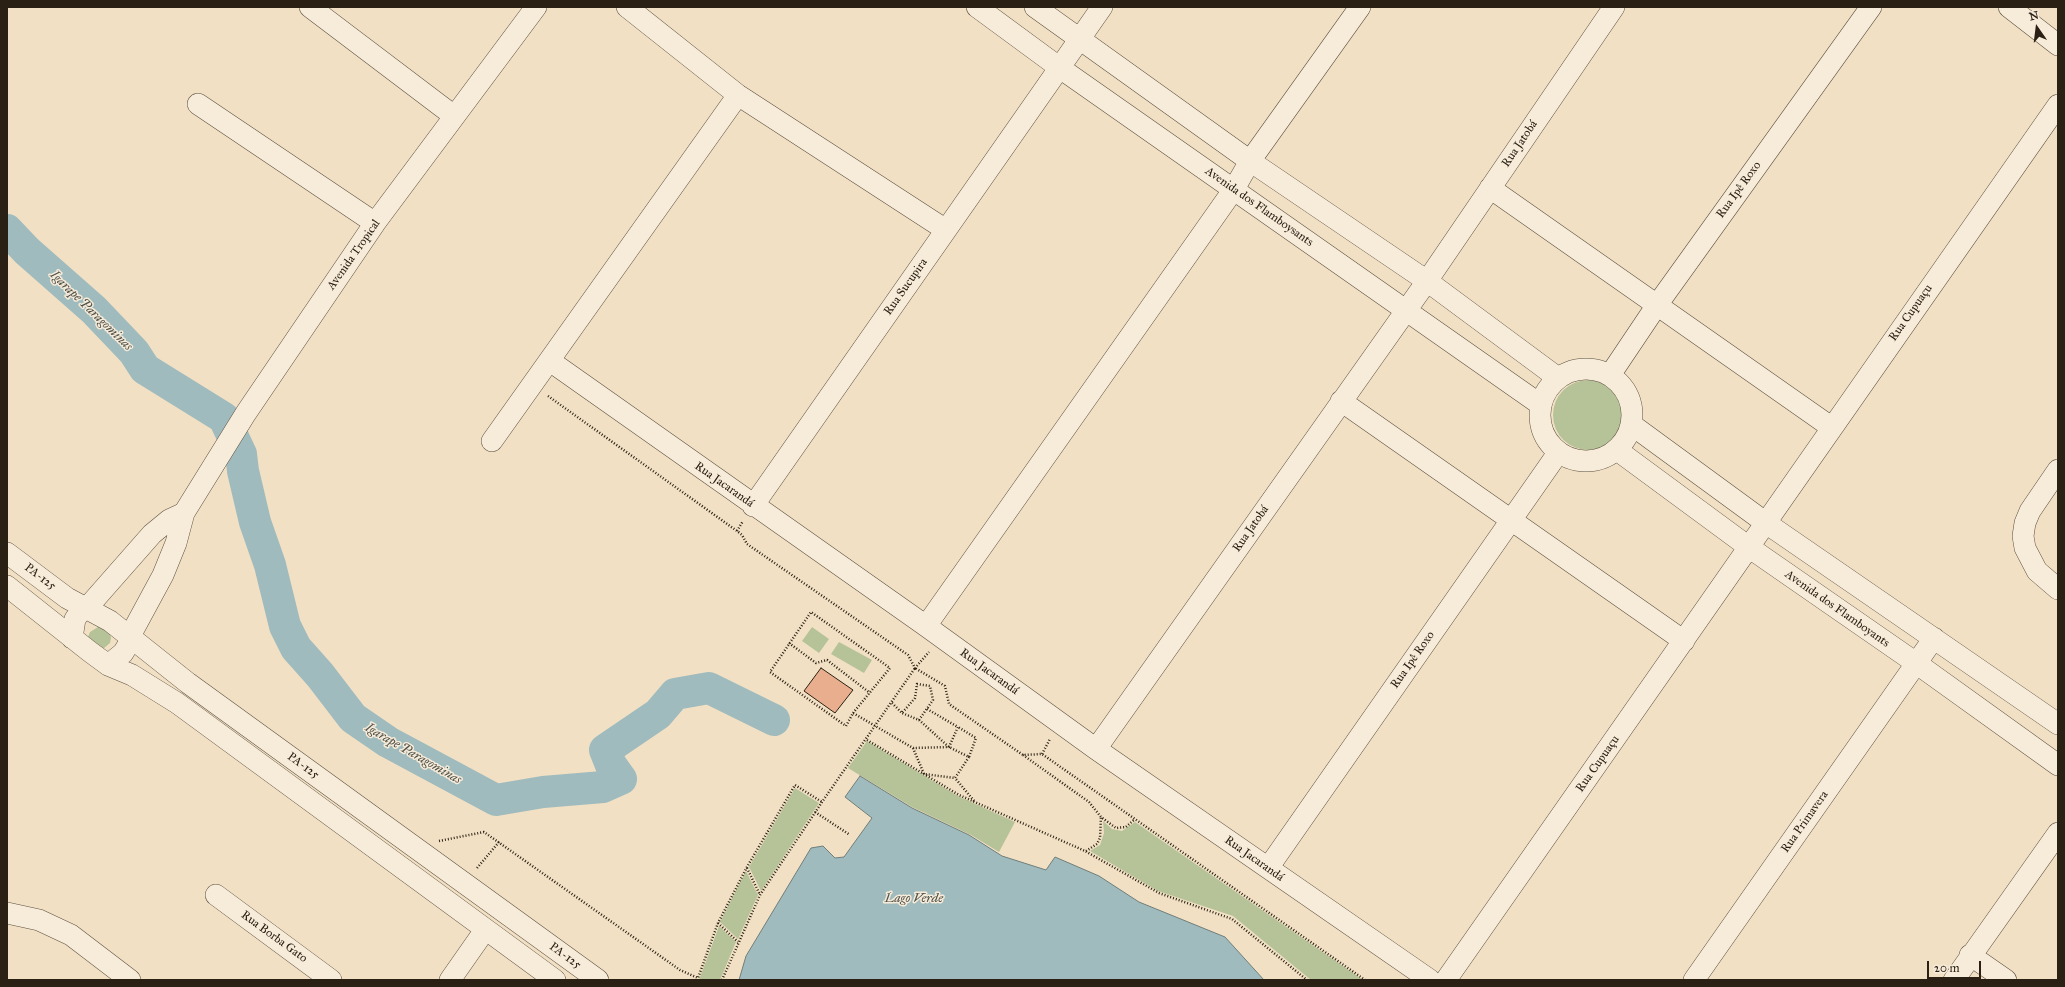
<!DOCTYPE html>
<html>
<head>
<meta charset="utf-8">
<style>
  body { margin:0 }
  #map { position:relative; width:2065px; height:987px; overflow:hidden; background:#f2e0c4; font-family:"IM FELL Great Primer",serif }
  canvas { display:block }
  .frame { position:absolute; inset:0; border:8px solid #2a2114; pointer-events:none }
  .north { position:absolute; left:2017px; top:8px; width:40px; height:40px; -webkit-text-stroke:3px #f7ebd9; paint-order:stroke; rotate:346deg; font-size:11px; font-weight:700; line-height:16px; text-align:center; color:#2a2114 }
  .north::after { content:''; display:block; margin:auto; width:14px; height:18px; background:#2a2114; clip-path:polygon(50% 0,100% 100%,50% 72%,0 100%) }
  .scale { position:absolute; left:1927px; top:961px; width:54px; height:18px; box-sizing:border-box; border:2px solid #2a2114; border-top:0; padding-left:5px; font-size:12px; line-height:14px; white-space:nowrap; color:#2a2114; -webkit-text-stroke:3px #f7ebd9; paint-order:stroke }
</style>
</head>
<body>
<div id="map">
<canvas width="2065" height="987"></canvas>
<div class="frame"></div>
<div class="north">N</div>
<div class="scale">20 m</div>
</div>
<script>
const ctx = document.querySelector('canvas').getContext('2d');
ctx.lineJoin = 'round';
function fill(path, color) {
  ctx.fillStyle = color;
  ctx.fill(path, 'evenodd');
}
function shape(rows) {
  const path = new Path2D();
  for (const r of rows) {
    if (r.length === 3) {
      path.moveTo(r[0] + r[2], r[1]);
      path.arc(r[0], r[1], r[2], 0, 2 * Math.PI);
      continue;
    }
    path.moveTo(r[0], r[1]);
    for (let i = 2; i < r.length; i += 2) path.lineTo(r[i], r[i + 1]);
  }
  return path;
}
function trace(path, color, width, dash) {
  ctx.strokeStyle = color;
  ctx.lineWidth = width;
  ctx.lineCap = dash ? 'butt' : 'round';
  ctx.setLineDash(dash || []);
  ctx.stroke(path);
}
function drawText(font, color, halo, rows, align = 'center') {
  ctx.font = font + ' "IM FELL Great Primer",serif';
  ctx.lineWidth = 3;
  ctx.setLineDash([]);
  ctx.textBaseline = 'middle';
  ctx.strokeStyle = halo;
  ctx.fillStyle = color;
  for (const [text, x, y, turn = 0] of rows) {
    ctx.save();
    ctx.translate(x, y);
    ctx.rotate((+turn || 0) * Math.PI / 180);
    ctx.textAlign = isNaN(turn) ? turn : align;
    if (halo) ctx.strokeText(text, 0, 0);
    ctx.fillText(text, 0, 0);
    ctx.restore();
  }
}
fill(shape([
  [1588,415,35],
  [98,627,103,627,110,633,111,638,110,643,103,649,88,637,90,632],
  [812,627,829,639,819,653,802,641],
  [839,642,872,660,864,673,831,654],
  [867,741,958,796,1015,822,999,852,971,835,912,807,848,768],
  [795,788,819,803,761,891,749,867],
  [1103,821,1112,829,1122,831,1135,822,1363,980,1311,980,1233,916,1158,891,1090,851,1100,845,1104,833],
  [746,871,758,895,738,939,720,922],
  [719,926,736,942,720,980,699,980]
]), '#b6c398');
const water = shape([
  [860,776,912,808,969,835,1002,856,1046,870,1055,857,1099,876,1139,902,1225,937,1264,980,739,980,746,956,811,848,823,846,835,858,844,857,872,818,845,797,860,776]
]);
fill(water, '#9fbbbd');
trace(water, '#707d79', 1);
trace(shape([
  [7,230,27,251,94,310,134,352,145,369,224,418,241,454,243,471,255,522,270,565,285,626,296,648,320,675,353,718,388,742,496,800,543,792,603,787,621,779,611,765,605,750,658,714,675,694,709,688,774,720]
]), '#9fbbbd', 32);
const building = shape([
  [821,668,853,690,835,713,804,691,821,668]
]);
fill(building, '#e8ae8d');
trace(building, '#2a2114', 1);
const minor = shape([
  [310,7,454,116],
  [627,7,738,95,946,230],
  [977,7,1060,68,1541,405],
  [1035,7,1250,161,1427,281,1558,378],
  [2009,7,2058,45],
  [198,104,375,223],
  [1490,188,1831,427],
  [550,361,926,626,1096,749,1430,980],
  [1586,415,46],
  [1610,375,1657,305,1871,7],
  [1341,401,1684,641],
  [1632,425,1766,523,2058,724],
  [492,441,738,95],
  [1617,450,1750,548,1916,663,2058,765],
  [2058,470,2030,511,2025,523,2023,536,2025,548,2037,571,2058,589],
  [753,506,1102,7],
  [7,553,67,598,110,621,188,683,598,980],
  [7,586,89,651,108,665,132,675,177,703,555,980],
  [926,626,1234,189,1250,161,1360,7],
  [72,638,75,619,81,611,86,609,152,534,169,520,184,513],
  [108,665,123,653,128,645,130,636,163,575,176,543,184,513,246,413,375,223,536,7],
  [1096,749,1427,281,1614,7],
  [1268,868,1558,453],
  [216,895,331,980],
  [7,913,39,920,71,935,130,980],
  [1970,955,2006,980],
  [450,980,485,930],
  [1446,980,2058,105],
  [1694,980,1934,638],
  [1954,980,2058,833]
]);
trace(minor, '#5c5140', 22);
trace(shape([
  [548,396,737,531,742,535,747,544,908,655,915,668,929,652],
  [737,531,743,521],
  [789,643,816,663,827,660,870,693],
  [892,703,902,713,915,698,917,684,930,686,933,700,919,720,902,713],
  [853,713,890,668,811,612,770,672,846,726,853,713,913,748,949,747,958,727,927,709],
  [919,720,949,747,969,757,976,738,958,727],
  [867,740,959,795,1085,851,1159,893,1232,919,1307,980],
  [913,748,924,774,955,778],
  [1042,754,1050,739],
  [1023,755,1089,802,1101,817,1116,828,1126,827,1135,819],
  [969,757,955,778,975,802],
  [815,812,850,835],
  [439,841,484,832,680,970,698,978,718,923,747,867,795,785,822,802],
  [1086,851,1097,844,1100,838,1101,817],
  [477,868,499,842],
  [747,868,760,895],
  [718,923,738,942],
  [722,980,760,895,822,802,915,668,945,686,949,704,1023,755,1042,754,1365,980]
]), '#2a2114', 2.5, [1, 2]);
trace(minor, '#f7ebd9', 21);
drawText('12px', '#2a2114', '#f7ebd9', [
  ["Rua Jatobá",1520,144,-56],
  ["Rua Ipê Roxo",1739,190,-54],
  ["Avenida dos Flamboysants",1259,207,35],
  ["Avenida Tropical",354,255,-55],
  ["Rua Sucupira",906,287,-55],
  ["Rua Cupuaçu",1911,313,-55],
  ["Rua Jacarandá",724,485,35],
  ["Rua Jatobá",1251,529,-55],
  ["PA-125",40,577,37],
  ["Avenida dos Flamboyants",1837,609,35],
  ["Rua Ipê Roxo",1413,660,-55],
  ["Rua Jacarandá",989,672,36],
  ["Rua Cupuaçu",1598,764,-55],
  ["PA-125",303,766,36],
  ["Rua Primavera",1805,822,-55],
  ["Rua Jacarandá",1254,859,35],
  ["Rua Borba Gato",274,937,36],
  ["PA-125",565,956,36]
]);
drawText('italic 13px', '#4d4f47', '#f7ebd9', [
  ["Igarape Paragominas",91,311,44],
  ["Igarape Paragominas",413,754,30],
  ["Lago Verde",914,899]
]);
</script>
</body>
</html>
